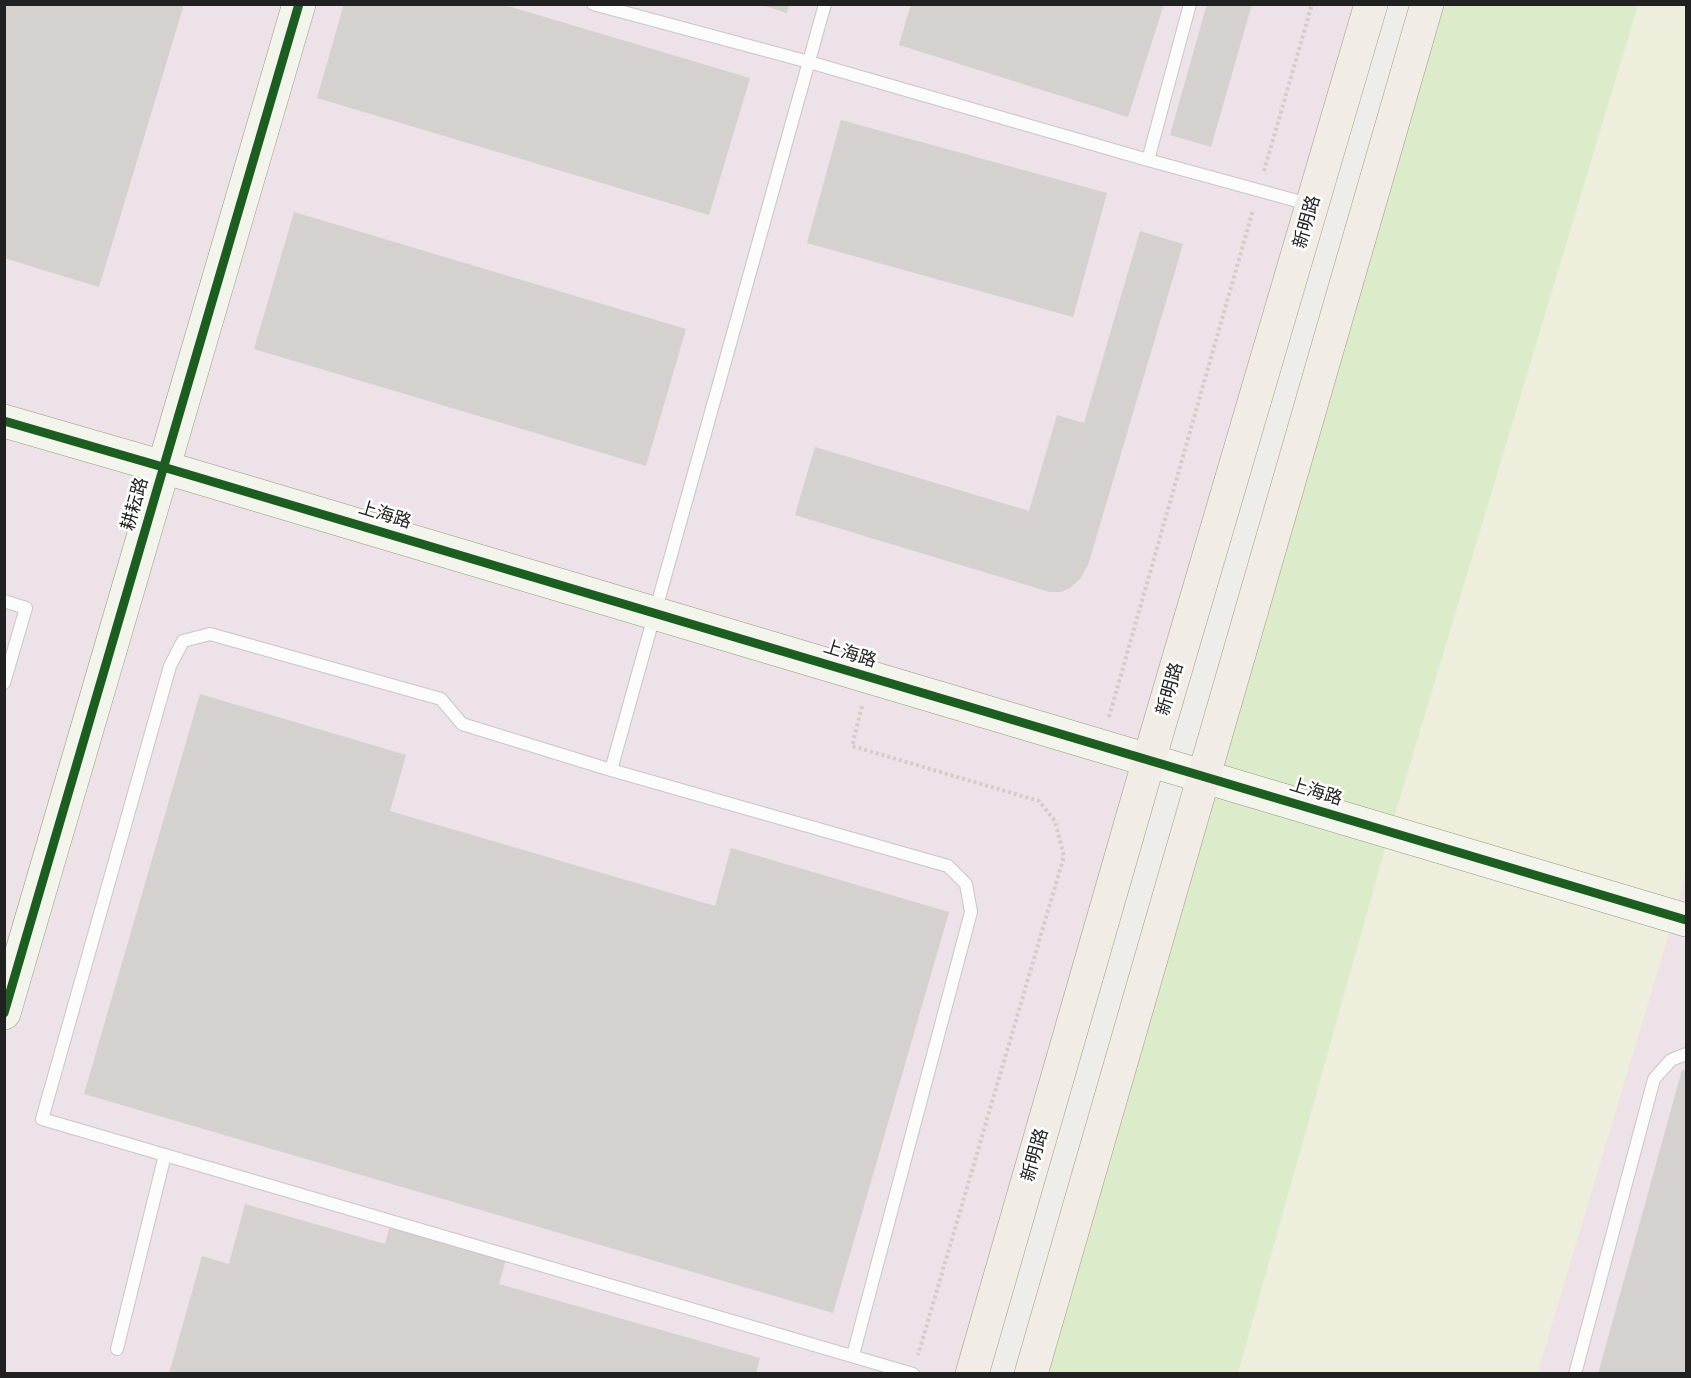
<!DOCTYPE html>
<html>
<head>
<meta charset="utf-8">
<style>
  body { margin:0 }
  #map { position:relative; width:1691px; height:1378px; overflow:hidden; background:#efede9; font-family:Inter,sans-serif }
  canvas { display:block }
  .frame { position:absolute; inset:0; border:6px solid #212121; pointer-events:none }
</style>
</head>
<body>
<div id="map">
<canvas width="1691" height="1378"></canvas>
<div class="frame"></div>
</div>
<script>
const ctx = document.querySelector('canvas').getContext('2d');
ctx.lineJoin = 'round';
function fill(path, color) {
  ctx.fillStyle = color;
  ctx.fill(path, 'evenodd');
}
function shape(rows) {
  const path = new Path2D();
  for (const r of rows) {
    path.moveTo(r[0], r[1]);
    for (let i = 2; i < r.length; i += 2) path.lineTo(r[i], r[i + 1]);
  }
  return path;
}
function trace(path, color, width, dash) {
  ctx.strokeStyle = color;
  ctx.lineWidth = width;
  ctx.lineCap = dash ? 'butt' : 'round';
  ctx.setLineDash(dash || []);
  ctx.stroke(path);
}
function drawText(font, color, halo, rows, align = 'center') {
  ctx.font = font + ' Inter,"Noto Sans SC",sans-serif';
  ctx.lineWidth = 5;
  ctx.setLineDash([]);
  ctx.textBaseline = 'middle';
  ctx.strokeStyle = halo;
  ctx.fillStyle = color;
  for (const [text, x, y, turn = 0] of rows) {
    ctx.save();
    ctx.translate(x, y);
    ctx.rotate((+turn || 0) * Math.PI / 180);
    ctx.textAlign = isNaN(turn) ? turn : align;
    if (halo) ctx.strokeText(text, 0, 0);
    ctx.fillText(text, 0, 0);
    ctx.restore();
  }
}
fill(shape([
  [4,5,1369,5,972,1373,5,1373],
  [1686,872,1686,1373,1537,1374,1674,916]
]), '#ece2e8');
fill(shape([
  [1638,5,1686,5,1686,872,1674,916,1537,1373,1238,1374,1390,831]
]), '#eed');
fill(shape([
  [1427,5,1638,5,1390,831,1238,1373,1031,1374]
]), '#dcebc9');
fill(shape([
  [4,4,184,4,99,287,4,258],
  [344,4,501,4,750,78,709,215,317,98],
  [911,4,1164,4,1128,117,899,45],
  [1207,4,1252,4,1211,147,1170,135],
  [762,5,789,5,787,13],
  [841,120,1107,193,1073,317,807,243],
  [294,212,686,329,646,466,254,349],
  [1140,231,1183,244,1088,565,1080,579,1070,588,1061,592,1050,592,795,515,815,447,1029,511,1057,415,1084,423],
  [200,694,406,755,390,811,715,906,731,848,949,912,833,1313,84,1094],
  [1682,1070,1686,1071,1686,1374,1598,1374],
  [245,1204,385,1244,390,1226,506,1259,499,1284,760,1358,756,1374,169,1374,202,1256,229,1264]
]), '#d4d1ce');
const lane = shape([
  [593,4,809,62,1148,160,1190,4],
  [825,4,611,770,948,866,966,884,971,912,853,1355],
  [1148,160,1312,205],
  [4,601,26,608,4,683],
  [611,770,462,724,441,699,210,634,183,641,170,666,42,1119,913,1374],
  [117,1349,165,1155],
  [1575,1374,1654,1079,1671,1060,1686,1054]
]);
const secondary = shape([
  [4,421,163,467,1686,920],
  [4,1013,299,4]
]);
const primary = shape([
  [972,1374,1149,760,1371,4],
  [1031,1374,1427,4]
]);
trace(lane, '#c8c7c5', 14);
trace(secondary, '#979980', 34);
trace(primary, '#a69a85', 34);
trace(shape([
  [1264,171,1312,4],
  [862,706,852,746,1039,801,1055,821,1064,856,918,1355],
  [1109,717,1253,210]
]), '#d8cac8', 4, [3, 3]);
trace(lane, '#fdfcfc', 12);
trace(secondary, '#f3f4ec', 33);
trace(primary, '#f2ece6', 33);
trace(shape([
  [4,421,163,467,1686,920],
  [4,1013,299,4]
]), '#1b5e20', 9);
drawText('18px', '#212121', '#fff', [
  ["新明路",1307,222,-74],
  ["耕耘路",135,504,-74],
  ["上海路",385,515,17],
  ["上海路",850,654,17],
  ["新明路",1170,689,-74],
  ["上海路",1316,792,17],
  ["新明路",1035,1155,-74]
]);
</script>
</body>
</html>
